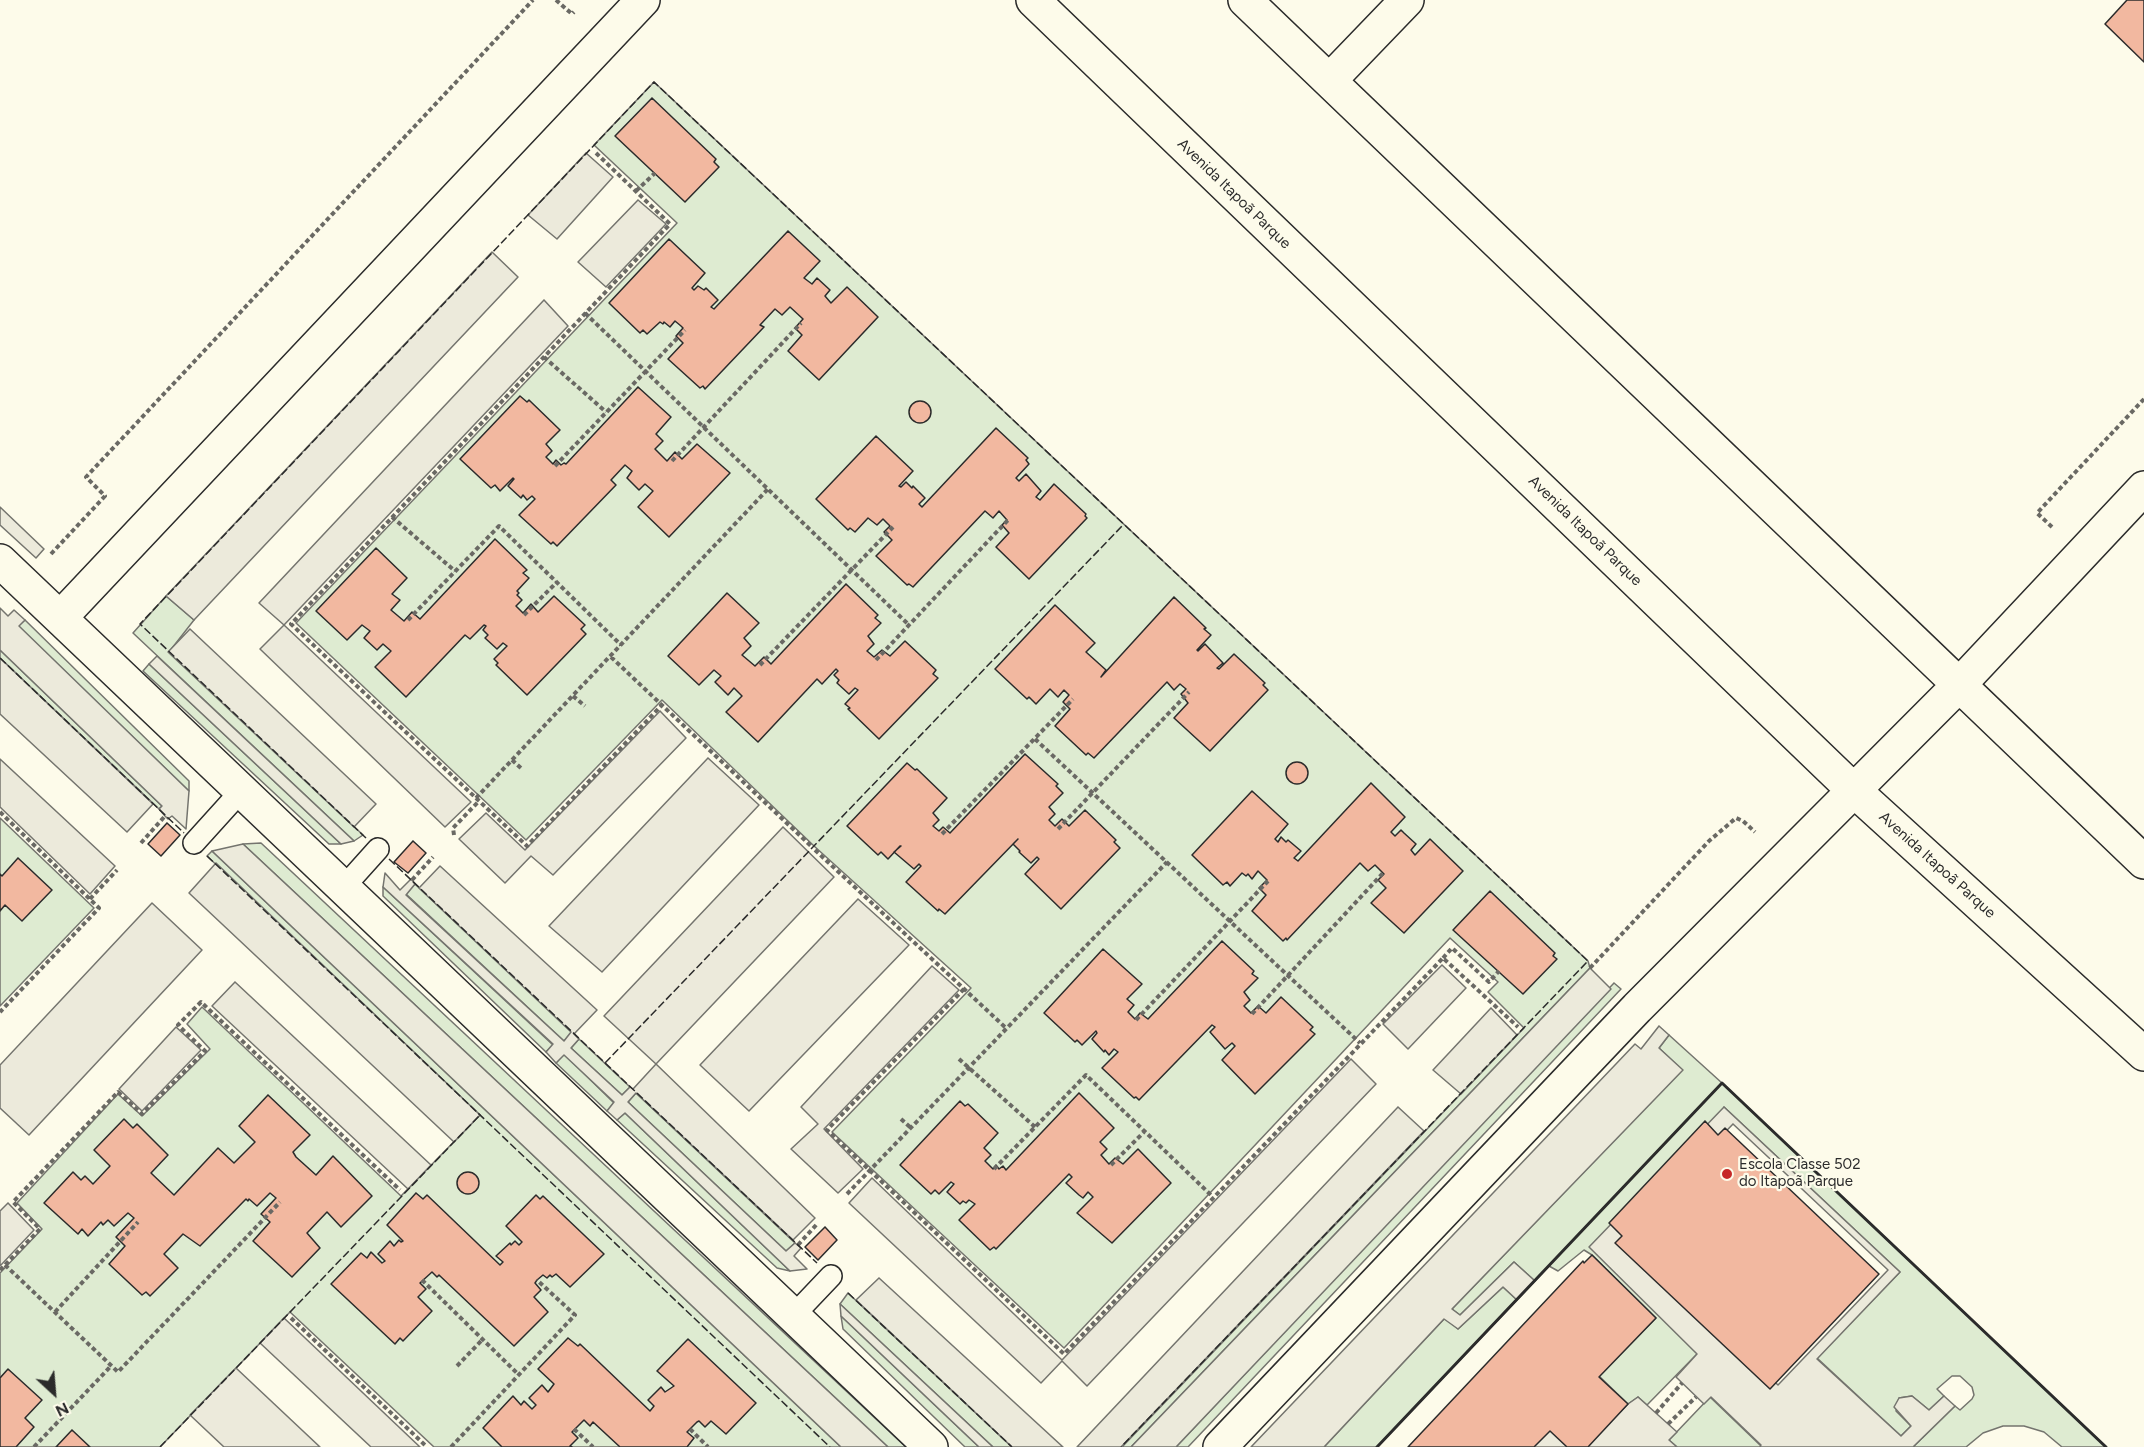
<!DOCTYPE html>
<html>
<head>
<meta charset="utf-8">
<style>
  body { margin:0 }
  #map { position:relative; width:2144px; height:1447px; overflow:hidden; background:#fdfbea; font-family:Figtree,sans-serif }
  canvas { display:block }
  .north { position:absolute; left:24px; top:1363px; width:60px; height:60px; -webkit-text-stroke:4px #fdfbea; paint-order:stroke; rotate:154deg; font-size:16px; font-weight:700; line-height:24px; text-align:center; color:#2b2b2b }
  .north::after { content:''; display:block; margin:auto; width:21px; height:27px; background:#2b2b2b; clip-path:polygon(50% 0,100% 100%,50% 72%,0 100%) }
</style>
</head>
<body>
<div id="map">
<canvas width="2144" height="1447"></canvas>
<div class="north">N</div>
</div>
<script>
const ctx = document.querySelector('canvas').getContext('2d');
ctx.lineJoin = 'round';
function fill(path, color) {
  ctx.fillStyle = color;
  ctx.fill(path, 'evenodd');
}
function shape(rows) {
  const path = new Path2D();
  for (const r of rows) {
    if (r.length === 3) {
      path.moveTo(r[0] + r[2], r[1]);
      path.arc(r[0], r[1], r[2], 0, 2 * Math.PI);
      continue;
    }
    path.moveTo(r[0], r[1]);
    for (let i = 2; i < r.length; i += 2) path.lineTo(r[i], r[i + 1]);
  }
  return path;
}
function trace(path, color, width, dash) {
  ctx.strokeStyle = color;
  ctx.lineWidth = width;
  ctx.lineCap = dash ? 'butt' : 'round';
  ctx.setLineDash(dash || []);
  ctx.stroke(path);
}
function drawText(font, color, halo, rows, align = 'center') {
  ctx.font = font + ' Figtree,sans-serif';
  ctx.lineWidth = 4.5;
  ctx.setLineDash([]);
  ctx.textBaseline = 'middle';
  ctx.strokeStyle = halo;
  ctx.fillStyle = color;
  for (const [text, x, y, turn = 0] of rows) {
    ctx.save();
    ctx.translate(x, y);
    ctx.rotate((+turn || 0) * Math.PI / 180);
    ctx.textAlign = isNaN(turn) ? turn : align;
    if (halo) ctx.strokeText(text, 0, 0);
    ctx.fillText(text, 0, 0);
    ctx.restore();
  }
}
const green = shape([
  [654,82,1588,961,1590,968,1131,1447,1122,1447,1524,1028,1488,992,1498,982,1450,938,1064,1348,832,1132,971,988,814,846,662,700,526,840,296,623,677,223,594,145,654,82],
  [166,596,194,620,169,652,363,835,354,841,133,633,166,596],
  [25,620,189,781,189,791,18,626,25,620],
  [0,650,162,806,159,809,0,658,0,650],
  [149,664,341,844,329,844,143,671,149,664],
  [0,818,94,908,0,1006,0,818],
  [261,843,906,1447,888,1447,243,844,261,843],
  [212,851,841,1447,434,1447,290,1312,160,1447,0,1447,0,1273,42,1229,17,1203,118,1094,142,1116,210,1049,187,1024,202,1007,401,1196,480,1115,207,856,212,851],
  [415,884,572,1032,564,1041,406,894,415,884],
  [383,887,553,1045,546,1052,383,896,383,887],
  [1614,983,1621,989,1188,1447,1176,1447,1614,983],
  [1669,1035,1722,1083,2106,1447,2062,1447,2044,1432,2024,1426,2003,1426,1983,1433,1966,1447,1913,1447,1955,1406,1960,1410,1972,1399,1974,1395,1972,1387,1960,1376,1952,1376,1937,1389,1944,1396,1929,1410,1912,1396,1899,1398,1896,1411,1911,1426,1901,1436,1817,1358,1900,1272,1724,1107,1697,1354,1647,1405,1638,1397,1628,1404,1599,1376,1656,1318,1592,1255,1584,1250,1558,1271,1549,1266,1535,1281,1514,1262,1460,1315,1452,1309,1682,1070,1659,1048,1669,1035],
  [579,1039,630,1087,622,1095,571,1048,579,1039],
  [564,1054,614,1103,607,1111,556,1063,564,1054],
  [636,1093,795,1243,786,1251,628,1102,636,1093],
  [625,1113,790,1271,777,1268,617,1120,625,1113],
  [1503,1287,1517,1300,1377,1447,1324,1447,1445,1318,1458,1329,1503,1287],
  [848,1293,1012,1447,993,1447,840,1304,848,1293],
  [841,1316,979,1447,965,1447,843,1329,841,1316],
  [1710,1397,1761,1446,1760,1447,1677,1447,1669,1440,1710,1397]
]);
fill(green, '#deebd1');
trace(green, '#74746e', 1.5);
const parking = shape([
  [586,153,613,177,557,239,528,215,586,153],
  [638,200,666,224,606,287,578,262,638,200],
  [492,252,518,277,194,620,166,596,492,252],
  [544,300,568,326,284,625,471,802,445,827,260,649,284,625,259,603,544,300],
  [0,507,44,549,36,558,0,525,0,507],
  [0,608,8,616,14,610,25,620,19,626,189,791,186,829,172,816,168,819,165,816,159,809,162,806,0,650,0,608],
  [190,629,376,804,354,827,168,652,190,629],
  [157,656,354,841,341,844,149,664,157,656],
  [0,658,153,804,127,832,0,714,0,658],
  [660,711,686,738,553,875,531,856,505,883,459,839,486,813,525,850,660,711],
  [708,758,759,805,602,972,549,926,708,758],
  [0,759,115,866,90,894,0,807,0,759],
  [783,827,834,877,656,1064,815,1218,793,1240,636,1093,628,1102,786,1251,795,1243,801,1248,794,1256,807,1269,790,1271,625,1113,617,1120,607,1111,614,1102,564,1055,556,1063,546,1052,553,1044,383,887,385,873,400,890,410,880,412,880,415,884,406,895,564,1041,571,1032,419,888,440,866,597,1010,574,1034,579,1039,571,1048,622,1095,630,1087,633,1089,656,1064,604,1016,783,827],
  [243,844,888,1447,841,1447,212,851,243,844],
  [216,863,480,1115,454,1142,189,893,216,863],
  [858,899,909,945,749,1111,700,1065,858,899],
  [152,903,202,950,29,1135,0,1108,0,1065,152,903],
  [1442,965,1466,988,1408,1049,1383,1024,1442,965],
  [932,966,959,990,824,1129,863,1169,838,1193,791,1149,818,1124,801,1107,932,966],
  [1590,968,1611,989,1176,1447,1131,1447,1590,968],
  [235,982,431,1165,408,1189,212,1006,235,982],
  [1491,1008,1517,1035,1461,1094,1433,1070,1491,1008],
  [1659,1026,1669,1035,1659,1048,1683,1070,1452,1309,1460,1315,1514,1262,1535,1281,1517,1300,1503,1287,1458,1329,1444,1319,1324,1447,1251,1447,1635,1044,1641,1049,1659,1026],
  [176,1027,201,1050,142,1111,119,1089,176,1027],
  [1351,1059,1376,1084,1087,1386,1062,1361,1041,1383,849,1203,872,1178,1062,1360,1351,1059],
  [1398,1107,1424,1131,1121,1447,1077,1447,1398,1107],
  [1724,1107,1900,1272,1817,1359,1901,1436,1911,1426,1894,1407,1899,1398,1912,1396,1929,1410,1944,1396,1955,1406,1913,1447,1760,1447,1761,1445,1711,1397,1704,1404,1676,1377,1697,1354,1589,1247,1724,1107],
  [1733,1124,1888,1270,1778,1385,1623,1238,1733,1124],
  [8,1203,34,1230,0,1266,0,1211,8,1203],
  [879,1278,1063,1447,1012,1447,856,1300,879,1278],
  [840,1304,993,1447,979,1447,841,1316,840,1304],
  [284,1318,420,1447,371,1447,260,1343,284,1318],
  [236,1368,320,1447,224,1447,190,1415,236,1368],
  [1638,1397,1677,1432,1669,1440,1677,1447,1533,1447,1559,1419,1589,1444,1628,1404,1638,1397]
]);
fill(parking, '#eceadb');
trace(parking, '#74746e', 1.5);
const building = shape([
  [2127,0,2144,0,2144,62,2105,24,2127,0],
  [652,98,716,159,714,162,719,167,685,202,615,136,652,98],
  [788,231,820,261,804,278,812,284,817,278,830,290,825,296,831,303,847,287,878,317,819,380,788,351,802,335,795,328,803,319,790,307,782,315,775,309,760,325,764,327,705,389,703,386,700,388,668,359,683,343,676,336,683,328,681,326,675,321,670,327,664,322,663,324,660,322,647,334,643,330,640,333,609,303,669,239,705,273,692,288,694,290,698,286,704,290,706,288,718,300,711,307,714,309,788,231],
  [638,387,671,417,656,434,663,441,655,449,667,461,675,452,682,459,697,444,730,473,669,537,638,507,653,491,645,484,639,490,627,478,632,471,625,465,611,480,616,485,557,546,553,542,551,544,519,515,535,499,532,496,527,500,523,495,521,498,508,486,514,479,513,478,500,491,495,485,491,488,460,459,520,396,527,402,529,400,560,430,546,444,552,451,546,457,553,464,556,460,561,465,564,463,566,464,638,387],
  [920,412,11],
  [996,428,1028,458,1026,460,1029,464,1016,478,1019,481,1026,474,1041,491,1036,497,1040,500,1054,484,1086,514,1085,516,1087,518,1029,579,996,547,1009,533,1002,525,1007,520,999,511,993,518,985,511,913,587,909,584,907,585,876,556,892,540,884,532,890,526,883,519,877,525,868,518,855,532,850,528,848,530,816,499,876,436,913,471,899,486,901,487,906,482,912,488,913,486,925,498,919,504,922,507,996,428],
  [495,539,527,570,523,573,529,578,517,591,519,593,517,595,522,600,516,606,523,613,531,604,538,612,554,596,585,625,581,629,586,634,527,695,496,665,498,663,494,659,507,646,503,643,497,649,485,638,488,635,483,630,486,626,484,625,470,639,465,635,406,697,375,667,391,651,383,644,377,650,364,638,370,631,362,625,347,640,316,611,376,548,407,578,392,594,400,600,391,610,404,621,412,612,420,619,495,539],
  [846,584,878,615,875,618,881,623,868,636,874,644,867,651,874,657,882,650,890,656,905,641,936,670,933,674,938,678,879,739,848,709,850,708,845,704,858,690,855,688,849,694,837,683,839,680,834,675,838,671,836,669,822,684,817,679,758,742,726,712,742,696,734,688,728,695,715,682,721,676,714,670,699,685,668,656,727,593,759,623,744,638,751,646,742,655,755,666,764,657,771,664,846,584],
  [1174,597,1206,628,1204,629,1211,635,1197,650,1198,651,1205,644,1223,663,1217,668,1219,669,1234,654,1265,683,1263,685,1268,690,1210,751,1174,718,1188,703,1181,694,1186,689,1180,684,1174,690,1167,682,1094,758,1088,753,1086,755,1055,726,1070,709,1063,702,1069,695,1064,690,1058,697,1050,689,1036,704,1029,697,1027,699,995,669,1055,605,1095,643,1086,652,1106,670,1101,677,1174,597],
  [1025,754,1058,784,1056,786,1063,793,1049,807,1055,814,1049,820,1055,826,1062,819,1069,826,1085,810,1116,840,1114,842,1120,848,1061,909,1025,874,1039,859,1037,857,1031,863,1019,852,1020,851,1013,844,1018,839,945,914,939,909,938,911,906,882,921,866,919,864,914,869,894,852,901,846,900,846,888,859,881,852,878,855,847,826,907,763,915,770,917,769,947,798,933,813,939,820,933,826,939,831,943,827,950,833,1025,754],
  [1297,773,11],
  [1371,783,1405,817,1391,832,1395,836,1401,830,1404,833,1416,844,1411,850,1415,855,1430,839,1463,871,1404,933,1371,903,1386,888,1378,880,1384,874,1375,865,1368,871,1360,863,1287,940,1286,938,1283,941,1252,911,1266,895,1259,888,1267,880,1258,871,1252,879,1248,874,1246,876,1242,873,1230,886,1227,882,1223,885,1192,855,1252,791,1288,824,1275,839,1278,842,1281,837,1286,842,1288,840,1301,851,1294,858,1298,861,1371,783],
  [167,823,180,835,161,856,148,844,167,823],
  [413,841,426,853,408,873,394,862,413,841],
  [18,858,52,890,22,921,5,905,0,911,0,874,2,876,18,858],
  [1490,891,1555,953,1553,956,1557,959,1523,994,1453,930,1490,891],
  [1222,941,1254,971,1252,974,1258,978,1244,992,1250,1000,1244,1006,1251,1013,1258,1006,1266,1013,1281,997,1313,1027,1310,1030,1315,1034,1255,1094,1222,1060,1235,1046,1232,1043,1225,1049,1210,1032,1215,1027,1212,1025,1139,1100,1136,1097,1134,1098,1102,1068,1118,1052,1114,1049,1109,1055,1105,1050,1104,1052,1092,1039,1097,1033,1096,1031,1082,1045,1077,1040,1075,1042,1044,1013,1103,949,1142,984,1127,999,1134,1005,1128,1012,1135,1019,1140,1013,1148,1019,1222,941],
  [1079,1093,1114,1128,1100,1142,1107,1149,1101,1155,1109,1164,1115,1158,1123,1164,1138,1149,1171,1183,1112,1243,1077,1213,1093,1197,1088,1192,1083,1198,1079,1195,1066,1183,1072,1177,1069,1174,996,1249,994,1247,990,1250,959,1220,975,1204,969,1200,966,1203,963,1201,960,1204,947,1192,954,1184,951,1182,939,1194,935,1190,931,1194,900,1165,960,1101,965,1106,968,1104,998,1133,984,1148,991,1155,985,1161,993,1169,996,1165,999,1169,1003,1166,1006,1170,1079,1093],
  [268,1095,310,1135,293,1152,296,1157,316,1175,333,1156,372,1196,341,1227,327,1212,307,1233,320,1248,292,1277,253,1241,270,1222,261,1214,276,1198,270,1193,257,1206,249,1199,248,1201,246,1199,200,1246,183,1234,164,1254,178,1268,150,1296,146,1292,142,1295,109,1264,125,1246,116,1237,134,1218,128,1213,114,1226,108,1220,103,1225,101,1222,88,1236,82,1229,78,1234,44,1203,73,1172,81,1180,85,1176,93,1184,110,1166,94,1150,124,1119,133,1128,137,1124,168,1155,151,1173,174,1195,218,1148,234,1163,255,1142,239,1126,268,1095],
  [1705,1121,1718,1135,1725,1128,1879,1274,1770,1389,1615,1243,1622,1236,1609,1223,1705,1121],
  [468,1183,11],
  [416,1193,423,1199,427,1195,500,1265,503,1262,496,1256,510,1243,511,1245,515,1241,519,1245,522,1242,506,1226,536,1195,540,1199,543,1196,604,1254,570,1287,556,1274,552,1277,550,1275,547,1278,543,1275,537,1280,535,1283,541,1290,534,1297,548,1312,514,1346,439,1275,437,1277,432,1272,420,1283,426,1289,418,1297,432,1311,403,1341,400,1338,395,1344,331,1284,361,1253,367,1258,371,1252,382,1263,385,1261,378,1254,390,1241,394,1246,399,1240,401,1242,403,1241,387,1225,416,1193],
  [825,1227,837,1240,818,1260,805,1247,825,1227],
  [1592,1255,1656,1318,1599,1377,1628,1404,1588,1447,1567,1447,1550,1431,1534,1447,1408,1447,1583,1261,1584,1263,1592,1255],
  [568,1338,578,1346,580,1344,650,1411,654,1406,648,1400,661,1387,665,1392,674,1386,657,1371,688,1339,756,1403,726,1434,711,1421,705,1427,699,1421,697,1422,687,1432,694,1438,687,1447,620,1447,593,1422,590,1426,584,1420,572,1432,578,1438,570,1446,572,1447,502,1447,483,1428,513,1396,521,1405,524,1401,532,1409,536,1405,529,1398,542,1385,548,1392,554,1384,538,1369,568,1338],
  [8,1369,42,1400,25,1418,34,1427,16,1447,0,1447,0,1378,8,1369],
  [72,1430,90,1447,56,1447,72,1430]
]);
fill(building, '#f2b8a0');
trace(building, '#2b2b2b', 1.5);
const lane = shape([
  [194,843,241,791],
  [343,888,378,849],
  [793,1316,831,1276]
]);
const street = shape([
  [1033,0,1846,783,2144,1054],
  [1245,0,2144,862],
  [1330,80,1407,0],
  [0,561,931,1447],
  [60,618,643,0],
  [1220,1447,1637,1008,1959,685,2144,488]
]);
trace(lane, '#2b2b2b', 24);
trace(street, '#2b2b2b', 36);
trace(shape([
  [556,0,572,14,574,12],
  [596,153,670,224,291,624,527,846,662,705],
  [636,191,655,173],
  [585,313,909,625],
  [544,357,606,412],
  [672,461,801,323],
  [555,466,685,330],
  [392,517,455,571],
  [2052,527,2037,513,2144,399],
  [51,554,105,496,86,477,533,0],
  [524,615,557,582],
  [408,620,499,526,621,645],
  [611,657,811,846],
  [876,660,1008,520],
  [760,665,893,527],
  [573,696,585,706],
  [1035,739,1360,1043],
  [512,760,523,770],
  [476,798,768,489],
  [0,812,99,908,0,1012],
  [1058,829,1189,692],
  [942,834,1073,699],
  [454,835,453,828,479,801],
  [141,843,165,816],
  [815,850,1006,1028],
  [412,880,433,857],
  [90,899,117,870],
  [1443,958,1452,948,1489,982,1499,971],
  [1590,968,1709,841,1736,818,1743,821,1755,832],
  [964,989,827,1130,1064,1354,1443,958,1518,1027],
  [1252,1014,1383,873],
  [1136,1020,1268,881],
  [959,1059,1035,1127],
  [901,1119,911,1128],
  [1111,1165,1144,1132],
  [994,1169,1086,1075,1213,1197],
  [847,1194,1167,862],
  [798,1245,817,1224],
  [5,1265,118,1372,280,1202],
  [0,1270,40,1229,13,1202,118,1092,142,1114,205,1051,178,1025,201,1002,400,1190],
  [422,1280,518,1374],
  [55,1312,138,1222],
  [291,1318,427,1447],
  [457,1366,482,1340],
  [1656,1413,1682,1383],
  [1668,1424,1696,1397],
  [574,1429,593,1447],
  [690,1429,708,1447],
  [34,1447,111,1366],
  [451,1447,575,1315,537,1280]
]), '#6a6964', 4, [4.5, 3]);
trace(lane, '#fdfbea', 21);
trace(street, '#fdfbea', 33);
trace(shape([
  [0,658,184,833],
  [366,838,140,624,654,82,1588,961,1121,1447],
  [207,856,830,1447],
  [389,859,817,1263],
  [605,1063,1124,524],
  [848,1293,1012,1447],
  [160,1447,480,1115]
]), '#2b2b2b', 1.5, [8, 3]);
trace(shape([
  [1377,1447,1722,1083,2106,1447]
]), '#2b2b2b', 3);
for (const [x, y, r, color] of [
  [1727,1174,6,"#c62828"]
]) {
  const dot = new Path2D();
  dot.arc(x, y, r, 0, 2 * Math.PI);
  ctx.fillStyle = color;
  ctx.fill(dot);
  trace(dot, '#fdfbea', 2);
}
drawText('15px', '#2b2b2b', '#fdfbea', [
  ["Avenida Itapoã Parque",1234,194,44],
  ["Avenida Itapoã Parque",1585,531,44],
  ["Avenida Itapoã Parque",1937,865,42]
]);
drawText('15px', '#2b2b2b', '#fdfbea', [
  ["Escola Classe 502",1739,1165],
  ["do Itapoã Parque",1739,1182]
], 'left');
</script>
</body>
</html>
